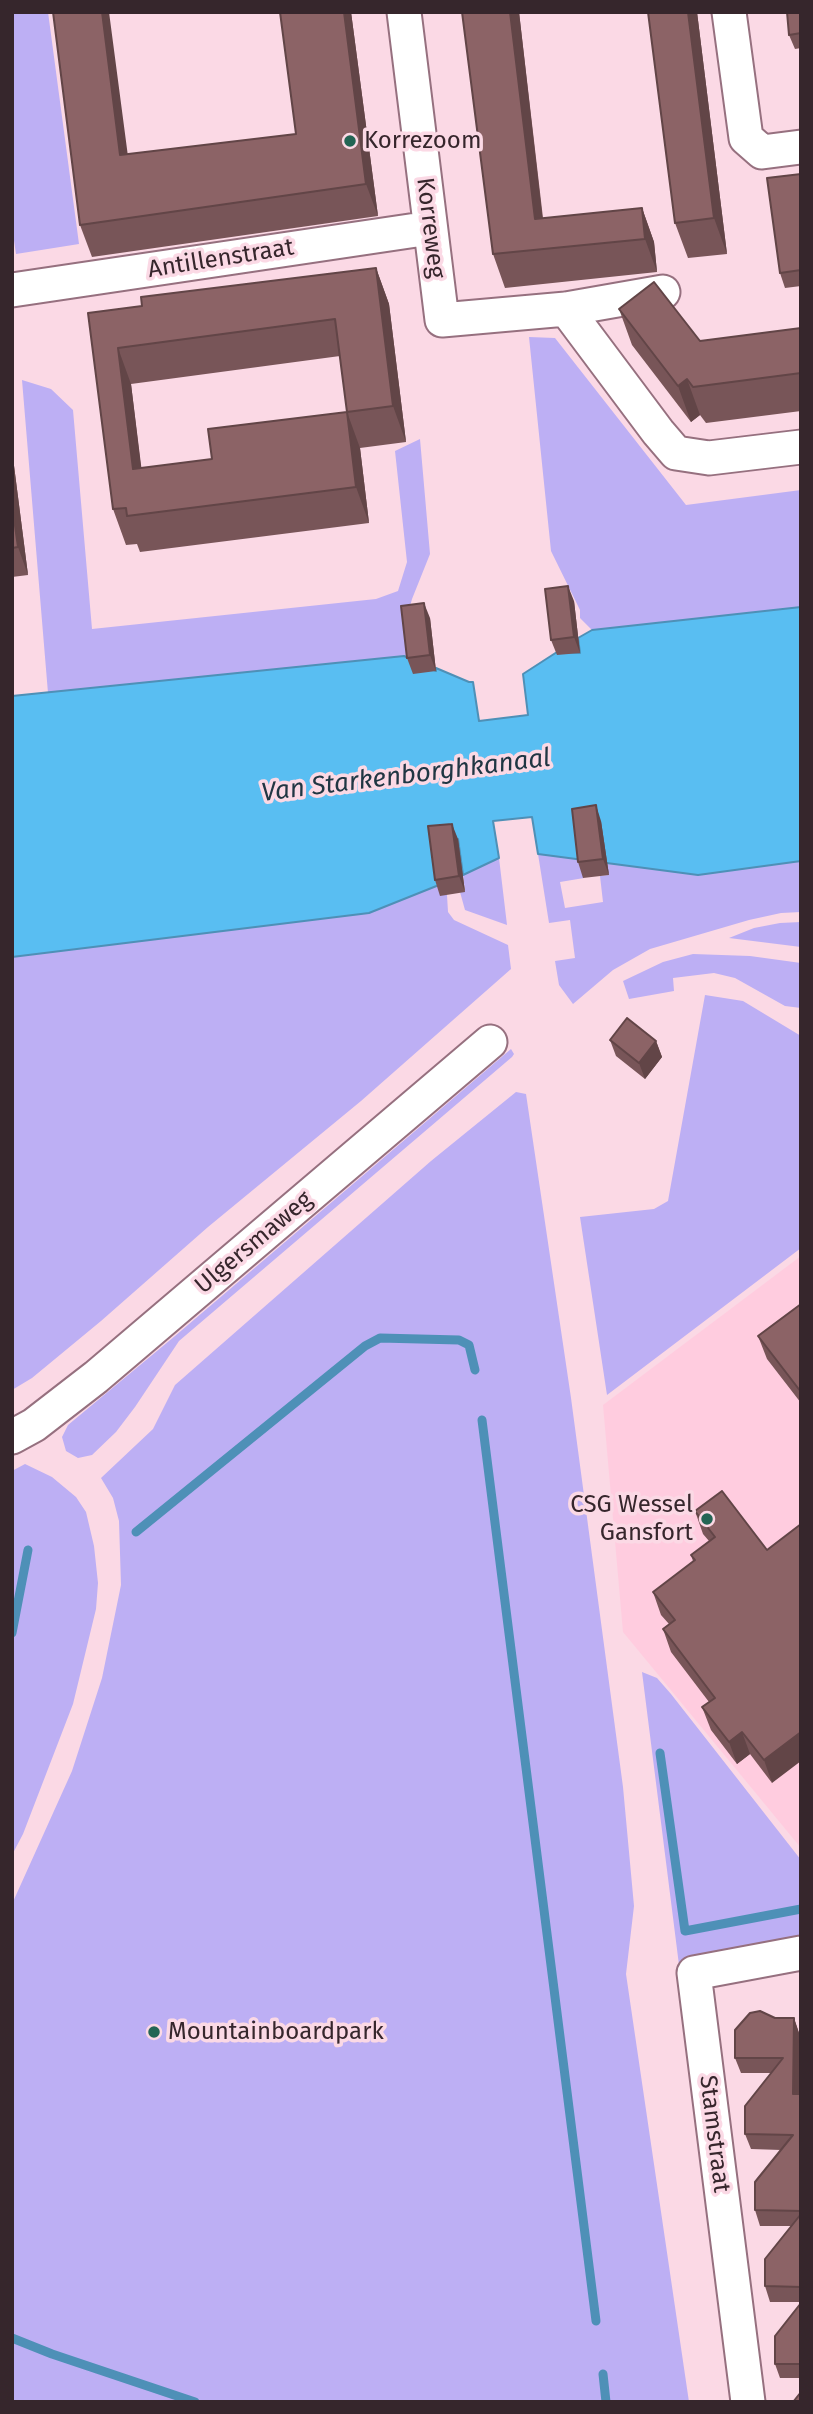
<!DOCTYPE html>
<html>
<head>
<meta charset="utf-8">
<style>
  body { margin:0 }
  #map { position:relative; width:813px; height:2414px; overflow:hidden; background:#fbd9e5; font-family:"Fira Sans",sans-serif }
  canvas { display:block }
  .frame { position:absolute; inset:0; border:14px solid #36262c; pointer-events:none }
</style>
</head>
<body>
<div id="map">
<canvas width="813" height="2414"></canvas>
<div class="frame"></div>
</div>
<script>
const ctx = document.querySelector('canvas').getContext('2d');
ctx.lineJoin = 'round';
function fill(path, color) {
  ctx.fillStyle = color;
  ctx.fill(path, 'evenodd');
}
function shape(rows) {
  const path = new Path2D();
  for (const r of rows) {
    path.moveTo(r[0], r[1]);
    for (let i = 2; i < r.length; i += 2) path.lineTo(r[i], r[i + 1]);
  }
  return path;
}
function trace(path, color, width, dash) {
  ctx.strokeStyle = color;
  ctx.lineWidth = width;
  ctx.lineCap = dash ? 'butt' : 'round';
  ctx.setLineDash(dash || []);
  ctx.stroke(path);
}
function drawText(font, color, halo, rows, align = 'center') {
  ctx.font = font + ' "Fira Sans",sans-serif';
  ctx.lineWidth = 7;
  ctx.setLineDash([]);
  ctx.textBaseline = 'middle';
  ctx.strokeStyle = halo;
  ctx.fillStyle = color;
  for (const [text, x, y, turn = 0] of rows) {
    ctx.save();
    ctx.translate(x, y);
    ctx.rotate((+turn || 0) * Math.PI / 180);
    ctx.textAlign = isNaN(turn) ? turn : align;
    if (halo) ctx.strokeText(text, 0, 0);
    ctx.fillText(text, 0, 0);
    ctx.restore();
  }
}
fill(shape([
  [801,1256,801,1848,623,1632,603,1405]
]), '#ffccdf');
fill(shape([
  [12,12,48,12,79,244,16,254,12,227],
  [529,337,555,338,686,505,801,490,801,607,592,630,580,618,580,610,551,551],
  [22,380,51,389,73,410,92,629,376,599,398,591,407,562,395,451,420,439,430,554,412,599,406,621,411,657,404,656,48,693],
  [538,854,581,859,584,878,560,882,565,908,603,902,600,876,608,875,607,863,698,875,801,861,801,912,781,913,749,920,650,949,613,970,573,1004,559,985,555,961,575,958,570,920,549,923],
  [499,858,507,925,465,910,460,892,465,891,463,875],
  [439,885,441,895,447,895,448,912,454,920,508,945,511,969,361,1101,208,1227,101,1321,32,1378,12,1390,12,957,134,942],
  [801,922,801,947,729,938,754,928,780,923],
  [693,954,750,956,801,963,801,1008,785,1006,735,978,714,973,673,978,674,991,629,999,623,981,663,962],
  [705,995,743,1001,801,1036,801,1248,607,1395,580,1217,654,1209,668,1201],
  [511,1049,514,1054,512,1057,179,1341,135,1407,116,1432,92,1455,78,1458,66,1451,62,1437,68,1425,175,1336],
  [516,1092,526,1094,571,1398,623,1787,634,1906,626,1974,689,2402,12,2402,12,1904,72,1771,102,1678,121,1585,119,1521,113,1498,101,1478,153,1429,175,1385,431,1161],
  [25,1464,52,1477,76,1497,86,1512,94,1546,98,1583,96,1609,73,1704,23,1834,12,1855,12,1471],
  [642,1672,657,1678,671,1694,801,1860,801,1941,679,1965]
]), '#bdaff4');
const water = shape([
  [801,607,801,861,698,875,538,854,532,817,493,821,499,858,463,875,458,839,439,885,369,913,12,957,12,696,404,656,436,671,436,668,469,682,473,682,479,721,528,715,523,674,557,652,580,653,578,638,592,630,801,607]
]);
fill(water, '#59bef2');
trace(water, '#4e90b7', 2);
trace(shape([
  [482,1420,596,2321],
  [136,1532,365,1346,380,1338,459,1340,469,1345,475,1370],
  [12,1633,28,1550],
  [660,1753,685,1931,801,1909],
  [12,2338,52,2354,195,2402],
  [603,2374,606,2402]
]), '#4e90b7', 9);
const minor = shape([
  [404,12,442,320,566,309,663,292],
  [729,12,746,138,762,152,801,147],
  [12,290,430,228],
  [566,309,658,432,676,453,709,458,801,447],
  [12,1437,34,1425,96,1377,490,1042],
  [748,2402,694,1973,801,1953]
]);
trace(minor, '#96707f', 37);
trace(minor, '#fff', 33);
fill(shape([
  [280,12,351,12,378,216,92,257,80,225,127,154,296,134],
  [462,12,519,12,543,218,642,208,654,242,657,272,505,288,493,254],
  [648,12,697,12,727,254,688,258,675,223],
  [801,12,801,48,795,49,789,35],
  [801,174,801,286,785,288,780,273],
  [376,268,389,304,406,442,360,448,369,523,140,552,137,544,126,545,113,509,88,313,142,306],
  [340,356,347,412,212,459,141,468,131,384],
  [619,309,700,341,801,328,801,411,706,423,700,415,691,422,632,345],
  [12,450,28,575,12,577],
  [574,601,580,653,557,655,551,640],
  [430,618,436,671,413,674,407,658],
  [601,821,609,875,583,878,578,862],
  [458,839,465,892,440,896,435,880],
  [610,1040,656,1041,662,1057,645,1079,616,1056],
  [801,1304,801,1403,767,1359,758,1336],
  [722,1491,772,1783,750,1754,737,1764,711,1730,702,1707,709,1702,671,1652,663,1629,669,1624,661,1615,653,1592,693,1561,691,1555,709,1541,703,1534,695,1511],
  [775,2018,794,2018,799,2033,799,2094,801,2094,801,2302,770,2302,765,2286,791,2226,760,2226,755,2210,781,2150,751,2149,745,2134,771,2073,741,2073,735,2058],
  [801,2303,801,2378,780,2378,775,2364]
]), '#785558');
fill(shape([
  [102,12,109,12,132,187,120,155],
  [344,12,351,12,378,216,366,184],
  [510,12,519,12,546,249,535,219],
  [688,12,697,12,727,254,714,218],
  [642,208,654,242,657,272,645,239],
  [376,268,389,304,406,442,393,406],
  [118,348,131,384,146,505,133,469],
  [687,379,700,415,691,422,678,386],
  [347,412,360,448,369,523,356,487],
  [12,450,28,575,18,547,12,504],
  [568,586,574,601,580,653,574,637],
  [424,603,430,618,436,671,430,655],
  [596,805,601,821,609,875,603,859],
  [452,824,458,839,465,892,459,876],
  [656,1041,662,1057,645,1079,639,1063],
  [742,1732,750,1754,737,1764,729,1742],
  [801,1732,801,1761,772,1783,764,1760],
  [794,2018,799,2033,799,2109,793,2094]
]), '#624547');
const building = shape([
  [53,12,102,12,120,155,296,134,280,12,344,12,366,184,80,225,53,12],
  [462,12,510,12,535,219,642,208,645,239,493,254,462,12],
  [648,12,688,12,714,218,675,223,648,12],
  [787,12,801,12,801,33,789,35,787,12],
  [801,174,801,270,780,273,767,178,801,174],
  [376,268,393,406,347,412,356,487,127,516,126,508,113,509,88,313,142,306,141,297,376,268],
  [335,319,347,412,208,429,212,459,133,469,118,348,335,319],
  [654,282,700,341,801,328,801,373,693,387,687,379,678,386,619,309,654,282],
  [12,504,18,547,12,548,12,504],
  [568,586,574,637,551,640,545,589,568,586],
  [424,603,430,655,407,658,401,606,424,603],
  [596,805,603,859,578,862,572,809,596,805],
  [452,824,459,876,435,880,428,826,452,824],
  [627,1018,656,1041,639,1063,610,1040,627,1018],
  [801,1304,801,1392,758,1336,801,1304],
  [722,1491,767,1550,801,1524,801,1732,764,1760,742,1732,729,1742,702,1707,715,1698,663,1629,675,1620,653,1592,695,1560,691,1555,715,1537,695,1511,722,1491],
  [760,2011,775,2018,794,2018,793,2094,801,2094,801,2211,755,2210,755,2182,793,2135,745,2134,745,2106,783,2058,735,2058,735,2030,750,2013,760,2011],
  [801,2214,801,2287,765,2286,765,2259,801,2214],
  [801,2303,801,2364,775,2364,775,2336,801,2303],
  [801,2392,801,2402,793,2402,801,2392]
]);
fill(building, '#8c6366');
trace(building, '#624547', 2);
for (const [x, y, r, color] of [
  [350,141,7,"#236554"],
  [707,1519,7,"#236554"],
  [154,2032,7,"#236554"]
]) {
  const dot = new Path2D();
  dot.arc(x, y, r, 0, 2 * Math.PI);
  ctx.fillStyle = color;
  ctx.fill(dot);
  trace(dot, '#fbd9e5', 2.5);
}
drawText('24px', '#36262c', '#fbd9e5', [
  ["Korrezoom",364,141],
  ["CSG Wessel",693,1505,"right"],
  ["Gansfort",693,1533,"right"],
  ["Mountainboardpark",168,2032]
], 'left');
drawText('24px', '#36262c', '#fbd9e5', [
  ["Korreweg",430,228,83],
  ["Antillenstraat",221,259,-9],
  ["Ulgersmaweg",254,1243,-40],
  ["Stamstraat",714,2134,83]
]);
drawText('italic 26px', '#203643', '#fbd9e5', [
  ["Van Starkenborghkanaal",406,776,-7]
]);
</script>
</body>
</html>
